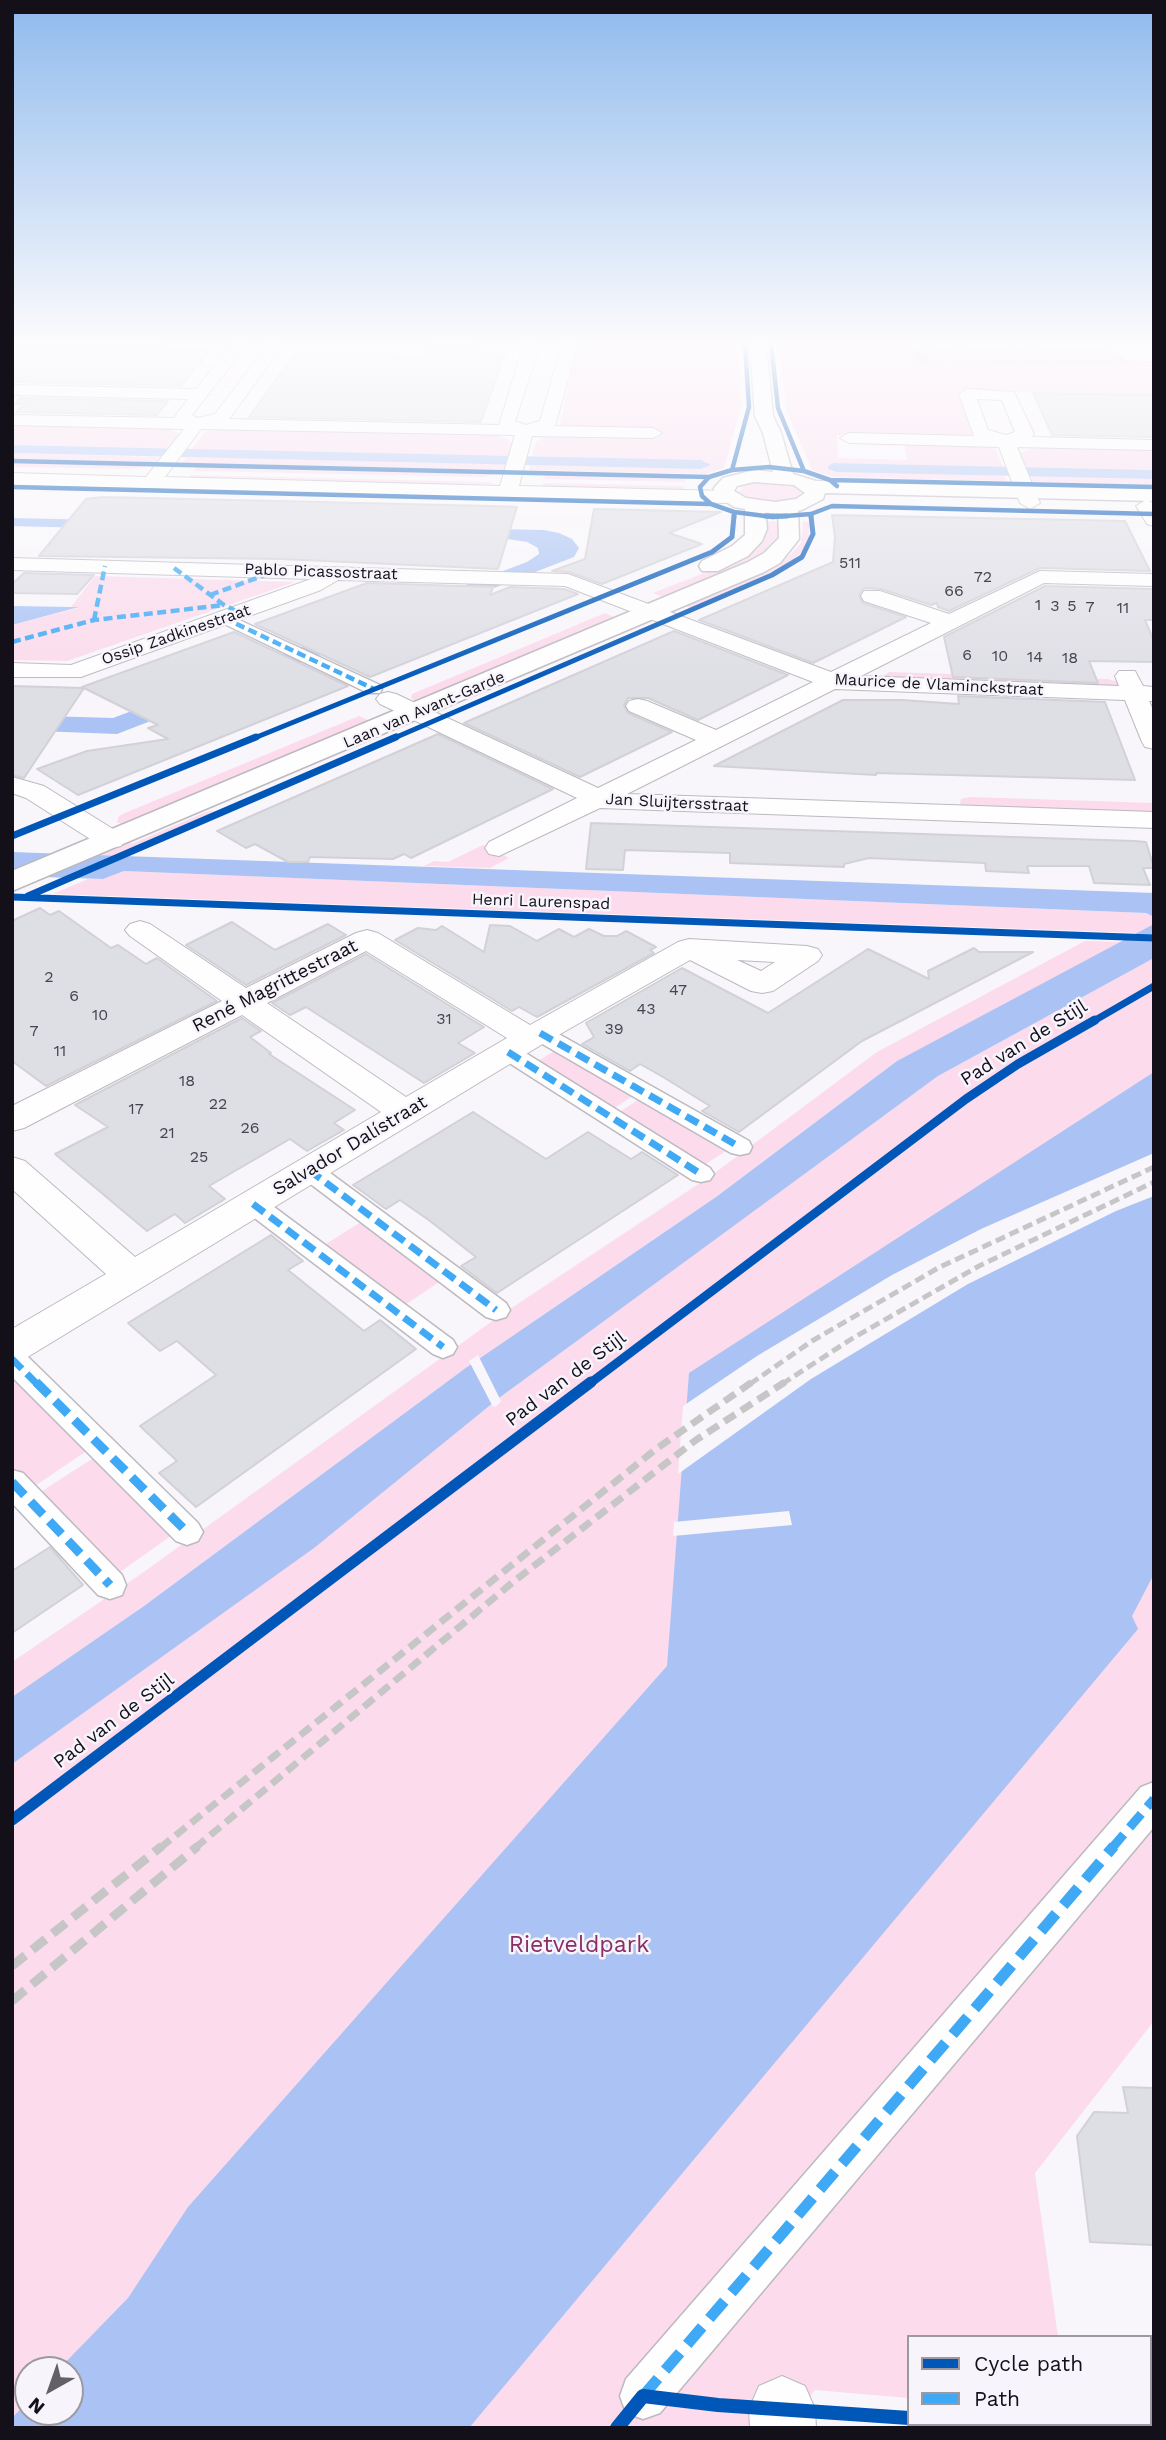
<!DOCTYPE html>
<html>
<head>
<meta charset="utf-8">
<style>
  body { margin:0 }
  #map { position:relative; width:1166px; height:2440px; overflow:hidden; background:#f8f6fa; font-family:"Work Sans",sans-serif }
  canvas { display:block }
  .frame { position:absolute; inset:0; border:14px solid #14101a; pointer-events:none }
  .legend { position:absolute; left:907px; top:2335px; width:245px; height:91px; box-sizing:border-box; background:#f7f5fb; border:2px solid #9c99a1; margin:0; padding:9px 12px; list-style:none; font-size:21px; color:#14101a }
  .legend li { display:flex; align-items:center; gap:14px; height:35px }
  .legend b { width:35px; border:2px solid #9c99a1 }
  .north { position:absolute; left:14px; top:2356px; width:70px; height:70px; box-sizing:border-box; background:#f7f5fb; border:2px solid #9c99a1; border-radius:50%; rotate:220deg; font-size:19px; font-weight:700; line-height:28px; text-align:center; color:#14101a }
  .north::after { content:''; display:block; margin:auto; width:24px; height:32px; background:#646068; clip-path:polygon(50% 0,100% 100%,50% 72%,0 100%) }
</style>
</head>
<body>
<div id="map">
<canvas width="1166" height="2440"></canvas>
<div class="frame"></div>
<ul class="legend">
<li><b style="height:9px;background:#0057b8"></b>Cycle path</li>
<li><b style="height:9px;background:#3fa9f5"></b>Path</li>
</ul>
<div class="north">N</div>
</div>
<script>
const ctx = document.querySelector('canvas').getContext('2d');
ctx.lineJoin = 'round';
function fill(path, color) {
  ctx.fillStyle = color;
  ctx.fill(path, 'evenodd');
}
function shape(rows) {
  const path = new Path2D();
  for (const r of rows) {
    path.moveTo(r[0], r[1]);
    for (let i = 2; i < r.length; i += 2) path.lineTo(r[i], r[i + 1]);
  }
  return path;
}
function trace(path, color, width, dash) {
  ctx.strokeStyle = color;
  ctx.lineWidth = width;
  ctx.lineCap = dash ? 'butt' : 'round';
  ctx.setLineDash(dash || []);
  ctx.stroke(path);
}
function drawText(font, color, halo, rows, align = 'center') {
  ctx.font = font + ' "Work Sans",sans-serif';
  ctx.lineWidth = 5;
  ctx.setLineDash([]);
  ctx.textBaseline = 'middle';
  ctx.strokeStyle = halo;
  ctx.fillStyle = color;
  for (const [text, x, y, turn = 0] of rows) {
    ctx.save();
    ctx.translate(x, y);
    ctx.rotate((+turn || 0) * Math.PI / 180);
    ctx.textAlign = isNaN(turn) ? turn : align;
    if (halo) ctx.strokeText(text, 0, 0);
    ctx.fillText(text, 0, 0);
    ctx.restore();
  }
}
fill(shape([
  [577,344,738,344,741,407,724,468,706,474,529,470,530,465,700,469,707,461,532,456,536,442,547,436,564,434,658,436,659,431,560,425],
  [779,344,911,344,919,362,935,365,1154,368,1154,394,958,390,973,433,970,435,837,435,838,458,907,460,904,441,986,446,996,450,1003,467,833,463,828,466,1005,476,1007,481,833,477,812,470,786,409],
  [12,422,163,427,181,434,169,448,12,445],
  [227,428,485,433,501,436,513,442,509,456,192,449,205,432],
  [1038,446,1154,446,1154,470,1027,467,1020,453],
  [12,453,162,457,158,462,12,459],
  [186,457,507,464,505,470,183,463],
  [12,462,153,465,153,466,130,469,12,467],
  [197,466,502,473,482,477,194,471],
  [546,474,686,478,685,482,544,479],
  [191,475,488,482,494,484,186,482],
  [1031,476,1154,479,1154,485,1032,482],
  [759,481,789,483,801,489,802,493,794,499,777,502,748,498,739,492,744,485],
  [543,483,684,486,684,493,542,490],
  [762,521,783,522,785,531,772,552,670,600,653,593,709,571],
  [803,522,809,522,809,539,803,551,792,560,769,574,691,608,686,606,781,564,801,543],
  [95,576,295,582,67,661,12,660,12,625,78,608,71,607],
  [605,613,623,621,416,701,411,698,412,694],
  [889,672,1108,679,1121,683,1122,687,881,677],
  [359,716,376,724,123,825,117,822,119,816,125,813],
  [970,797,1154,803,1154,816,964,808,960,803,961,799],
  [214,811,217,812,117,856,95,855,126,840,132,844,206,812],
  [483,845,509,858,490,868,424,866,434,861,448,862],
  [124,871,1146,913,1154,917,1154,924,1139,933,53,894,88,879,103,879],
  [1085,941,1123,942,897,1061,716,1197,467,1367,144,1606,12,1697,12,1662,141,1574,498,1317,712,1175,877,1052],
  [1154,958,1154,2021,1035,2173,1058,2337,909,2337,909,2398,815,2390,786,2428,12,2428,12,1761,493,1403,495,1407,501,1402,499,1398,598,1324,938,1076],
  [28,2370,70,2370,70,2412,28,2412],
  [558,1049,634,1095,613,1109,536,1062],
  [641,1098,729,1149,701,1167,618,1113],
  [361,1222,439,1282,405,1305,326,1244],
  [17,1376,88,1450,32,1488,12,1467,12,1379],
  [95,1457,175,1533,113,1577,39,1493]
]), '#fbdbec');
fill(shape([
  [917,344,996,346,1035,344,1114,351,1128,360,1154,361,1154,367,935,364,924,361]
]), '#f7c9e2');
fill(shape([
  [911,344,917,344,924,361,935,364,1154,368,928,364,919,362],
  [12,445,701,460,711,465,700,469,12,453],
  [833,463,1154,470,1154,479,837,472,828,469,828,466],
  [12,518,544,530,559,533,572,539,579,548,574,557,117,734,12,730,12,715,113,718,527,562,539,554,538,548,527,542,508,539,12,526],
  [12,606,71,607,79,607,12,625],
  [12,852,1154,893,1154,917,1146,913,124,871,103,879,12,876],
  [1154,924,1154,958,938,1076,499,1398,314,1548,12,1764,12,1697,144,1606,467,1367,716,1197,897,1061],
  [1154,1072,1154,1574,1132,1616,1138,1629,469,2428,12,2428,12,2418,28,2401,28,2412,70,2412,70,2370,58,2370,128,2298,188,2207,667,1666,689,1373]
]), '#aac3f4');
fill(shape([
  [1154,1153,1154,1196,1116,1211,968,1284,811,1379,678,1474,683,1406,757,1356,892,1275,981,1229],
  [478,1355,501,1401,493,1407,469,1361],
  [789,1511,792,1525,673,1536,674,1522]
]), '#f8f6fa');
const building = shape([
  [12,344,163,344,161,347,169,347,166,350,210,350,181,386,12,382,12,344],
  [431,344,482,345,478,354,505,354,481,422,249,417,296,352,426,355,431,344],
  [1033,393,1154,395,1154,437,1052,435,1033,393],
  [21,398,168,401,157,415,16,412,25,404,15,404,21,398],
  [102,497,490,506,517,507,498,569,281,559,39,556,86,499,102,497],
  [594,509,721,512,669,533,702,544,602,584,569,572,552,571,585,559,594,509],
  [832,515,1125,521,1150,571,1040,568,949,611,938,607,937,603,931,605,881,589,864,588,859,595,863,603,906,617,813,663,699,620,833,562,835,537,832,515],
  [24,573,94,575,77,594,12,593,12,584,24,573],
  [367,583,493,587,490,595,510,587,564,589,578,594,370,677,255,624,367,583],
  [1045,586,1154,589,1154,620,1145,620,1154,641,1154,662,1089,661,1098,683,953,677,944,637,1045,586],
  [674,631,788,675,698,720,648,698,628,698,624,705,628,713,672,732,580,777,464,723,674,631],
  [234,632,348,686,78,795,37,769,87,751,168,739,148,728,158,725,82,687,234,632],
  [12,686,84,688,24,778,12,775,12,686],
  [958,696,1105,702,1135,780,876,773,876,775,714,766,843,700,902,700,959,704,958,696],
  [438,734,553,789,411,858,404,854,393,859,310,857,308,862,288,862,255,844,246,848,217,831,438,734],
  [591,823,1134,841,1146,842,1154,868,1143,868,1150,885,1094,883,1089,866,1027,866,1029,873,986,871,985,863,869,858,844,864,844,867,730,863,730,853,625,850,623,870,586,869,591,823],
  [40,908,50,915,59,911,111,948,118,945,146,964,157,958,217,1001,46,1086,12,1061,12,921,40,908],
  [232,922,275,950,328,924,346,935,246,985,186,945,232,922],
  [490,925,510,926,537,941,559,929,574,937,589,929,604,936,617,936,626,931,656,947,650,950,654,953,537,1017,519,1007,512,1011,395,940,418,928,436,930,442,926,484,952,490,925],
  [974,948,979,952,1033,952,862,1041,739,1132,702,1111,710,1106,663,1077,640,1064,630,1071,582,1044,594,1037,586,1023,682,968,768,1013,868,949,929,979,928,971,974,948],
  [366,954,484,1027,458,1043,475,1053,424,1083,306,1007,290,1015,272,1003,366,954],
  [242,1018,261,1031,250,1037,271,1053,269,1054,355,1110,334,1123,344,1130,307,1151,290,1139,209,1186,225,1199,185,1223,175,1214,147,1231,55,1154,108,1127,75,1105,242,1018],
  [473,1112,546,1159,588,1132,631,1159,642,1152,678,1175,497,1293,461,1266,476,1257,430,1221,400,1200,386,1209,353,1185,473,1112],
  [271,1235,303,1261,288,1270,364,1331,380,1320,416,1349,196,1507,159,1473,177,1461,140,1426,216,1375,177,1341,160,1351,128,1323,271,1235],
  [50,1547,83,1585,12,1633,12,1571,50,1547],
  [1123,2087,1154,2088,1154,2245,1090,2242,1077,2136,1094,2112,1128,2113,1123,2087]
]);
fill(building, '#dedee5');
trace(building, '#d2d1d8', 2);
const pedestrian = shape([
  [224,613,380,685,382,689,380,693,368,693,218,621,216,618,218,615,224,613],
  [540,1026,548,1028,749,1141,752,1147,749,1153,740,1155,731,1153,532,1038,529,1033,532,1028,540,1026],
  [508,1045,516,1047,710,1168,714,1174,710,1180,701,1182,692,1180,500,1057,496,1052,500,1047,508,1045],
  [309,1162,318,1164,506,1303,510,1310,506,1317,496,1320,486,1317,300,1176,296,1170,300,1164,309,1162],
  [253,1195,262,1198,453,1340,457,1347,453,1354,443,1358,433,1354,244,1210,240,1204,244,1198,253,1195],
  [12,1348,22,1351,198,1523,203,1532,198,1541,187,1545,176,1541,12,1377,12,1348],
  [12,1470,23,1473,122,1575,126,1585,122,1595,110,1599,98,1595,12,1503,12,1470],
  [1154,1782,1154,1827,660,2413,643,2419,626,2413,620,2396,626,2379,1141,1787,1154,1782]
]);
const minor = shape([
  [232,344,248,344,192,415,198,418,215,414,268,344,284,344,229,419,499,425,524,344,540,344,515,421,526,425,540,421,562,344,578,344,555,426,653,428,662,433,653,438,532,436,519,486,727,491,736,497,727,503,12,485,12,473,146,477,184,429,12,425,12,415,174,418,188,399,12,395,12,385,196,389,232,344],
  [201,429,515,435,500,486,165,477,201,429],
  [967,389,1014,392,1034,434,1032,437,1154,440,1154,450,1017,447,1040,503,1030,509,1020,503,999,447,849,443,840,438,849,433,974,436,959,394,967,389],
  [977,399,1002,400,1015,432,1006,435,988,430,977,399],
  [1146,500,1154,503,1154,526,1147,524,1136,506,1146,500],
  [12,558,568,574,831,672,931,623,864,601,861,596,864,591,880,591,949,614,1040,571,1154,574,1154,586,1044,583,861,676,1119,686,1115,676,1119,671,1135,671,1143,686,1154,687,1154,701,1149,701,1154,712,1154,749,1145,747,1142,742,1125,700,835,689,627,794,1154,812,1154,828,600,808,499,856,489,854,485,848,489,842,577,798,380,704,376,699,380,694,388,692,396,694,598,788,696,740,629,711,626,706,629,701,638,699,647,701,716,730,813,682,565,586,338,580,321,590,81,677,12,677,12,663,71,665,311,579,12,570,12,558],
  [12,777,44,786,121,834,125,840,121,846,111,848,101,846,26,798,12,793,12,777],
  [140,921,150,924,246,988,356,933,367,930,378,933,530,1025,678,942,689,939,807,946,818,949,822,955,818,961,773,991,762,993,751,991,690,960,541,1045,26,1358,12,1363,12,1329,106,1274,12,1189,12,1157,25,1161,135,1257,381,1112,242,1015,24,1128,12,1131,12,1106,222,1001,130,936,125,930,130,924,140,921],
  [366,951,507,1038,406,1097,267,1003,366,951],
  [737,960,775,962,761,971,737,960],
  [782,2376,805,2386,815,2409,816,2428,750,2428,749,2409,759,2386,782,2376]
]);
const tertiary = shape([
  [755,500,762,502,765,506,767,529,762,541,748,556,718,571,702,571,699,566,702,561,732,546,745,535,745,506,748,502,755,500],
  [788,501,795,503,798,507,799,539,780,563,764,572,12,891,12,871,748,562,764,553,779,538,778,507,781,503,788,501]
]);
const secondary = shape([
  [750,344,766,344,773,416,781,433,793,474,816,481,1154,489,1154,501,825,493,823,499,802,510,775,514,734,507,714,494,714,488,723,478,754,470,773,472,763,433,755,416,750,344],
  [754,482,794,485,805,493,796,499,775,502,746,498,734,491,737,486,754,482]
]);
trace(pedestrian, '#bcb9c0', 3);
trace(minor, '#bcb9c0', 2);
trace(tertiary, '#bcb9c0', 3);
trace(secondary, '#bcb9c0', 3);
fill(pedestrian, '#fefefe');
fill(minor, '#fefefe');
fill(tertiary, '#fefefe');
fill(secondary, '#fefefe');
trace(shape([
  [750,1384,812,1341,938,1268,1154,1167],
  [782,1384,853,1338,979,1266,1154,1182]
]), '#c6c6c7', 5, [10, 5]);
trace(shape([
  [160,1848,656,1449,752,1382],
  [195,1848,513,1582,696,1440,785,1382]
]), '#c6c6c7', 7, [13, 7]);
trace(shape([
  [12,1966,162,1846],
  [12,2001,198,1846]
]), '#c6c6c7', 9, [17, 9]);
trace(shape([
  [174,568,224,605,240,613],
  [210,595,276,571],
  [224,618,374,689],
  [94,620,105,566],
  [12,642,94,620,224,605]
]), '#3fa9f5', 4.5, [9, 4.5]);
trace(shape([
  [540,1033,740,1147],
  [508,1052,701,1174],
  [309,1170,496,1310],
  [253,1204,443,1347],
  [12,1359,37,1384]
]), '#3fa9f5', 7, [14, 7]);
trace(shape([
  [36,1382,187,1532],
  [12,1482,110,1585],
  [1112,1848,1154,1799]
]), '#3fa9f5', 9, [18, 9]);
trace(shape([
  [643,2396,1114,1846]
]), '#3fa9f5', 11, [23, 11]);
trace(shape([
  [771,344,778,408,804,471],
  [12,461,709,477],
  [732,470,749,407,745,344],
  [830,480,1154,487],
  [12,487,711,504,734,512,773,517,811,514,832,506,1154,514],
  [711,504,702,496,700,487,709,477,732,470,769,467,804,471,830,480,837,486],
  [811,514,811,518],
  [734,518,734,512]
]), '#0057b8', 4.5);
trace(shape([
  [765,516,787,516],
  [252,739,712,552,732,537,734,516],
  [392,739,772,575,802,557,813,534,811,516]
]), '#0057b8', 5);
trace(shape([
  [12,836,256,737],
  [28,896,396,737],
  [12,897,1154,938],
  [1092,1022,1154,986]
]), '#0057b8', 7);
trace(shape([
  [589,1384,966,1099,1018,1064,1095,1020]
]), '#0057b8', 9);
trace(shape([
  [12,1820,591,1382]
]), '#0057b8', 11);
trace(shape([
  [617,2428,643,2396,718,2405,909,2418]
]), '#0057b8', 14);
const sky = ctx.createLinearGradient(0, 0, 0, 686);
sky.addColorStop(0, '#8fbaed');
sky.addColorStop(0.5, '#fcfbfd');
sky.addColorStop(1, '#fcfbfd00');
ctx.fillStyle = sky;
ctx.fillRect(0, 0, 1166, 686);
drawText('16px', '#46444d', null, [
  ["511",850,563],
  ["72",983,577],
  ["66",954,591],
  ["1",1038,605],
  ["3",1055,606],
  ["5",1072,606],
  ["7",1090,607],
  ["11",1123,608],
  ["6",967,655],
  ["10",1000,656],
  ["14",1035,657],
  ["18",1070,658],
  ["2",49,977],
  ["47",678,990],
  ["6",74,996],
  ["43",646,1009],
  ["10",100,1015],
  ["31",444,1019],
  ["39",614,1029],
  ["7",34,1031],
  ["11",60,1051],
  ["18",187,1081],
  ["22",218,1104],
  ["17",136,1109],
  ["26",250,1128],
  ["21",167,1133],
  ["25",199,1157]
]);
drawText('16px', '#14101a', '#f7f5fb', [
  ["Pablo Picassostraat",321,572,2],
  ["Ossip Zadkinestraat",176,635,-19],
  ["Maurice de Vlaminckstraat",939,685,3],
  ["Laan van Avant-Garde",424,710,-23],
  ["Jan Sluijtersstraat",677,803,3],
  ["Henri Laurenspad",541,902,2]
]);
drawText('19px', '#14101a', '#f7f5fb', [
  ["René Magrittestraat",275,986,-27],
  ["Pad van de Stijl",1024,1043,-32],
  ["Salvador Dalístraat",350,1146,-31],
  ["Pad van de Stijl",566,1379,-37],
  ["Pad van de Stijl",114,1721,-37]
]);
drawText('23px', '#892e63', '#f7f5fb', [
  ["Rietveldpark",579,1945]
]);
</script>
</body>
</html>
